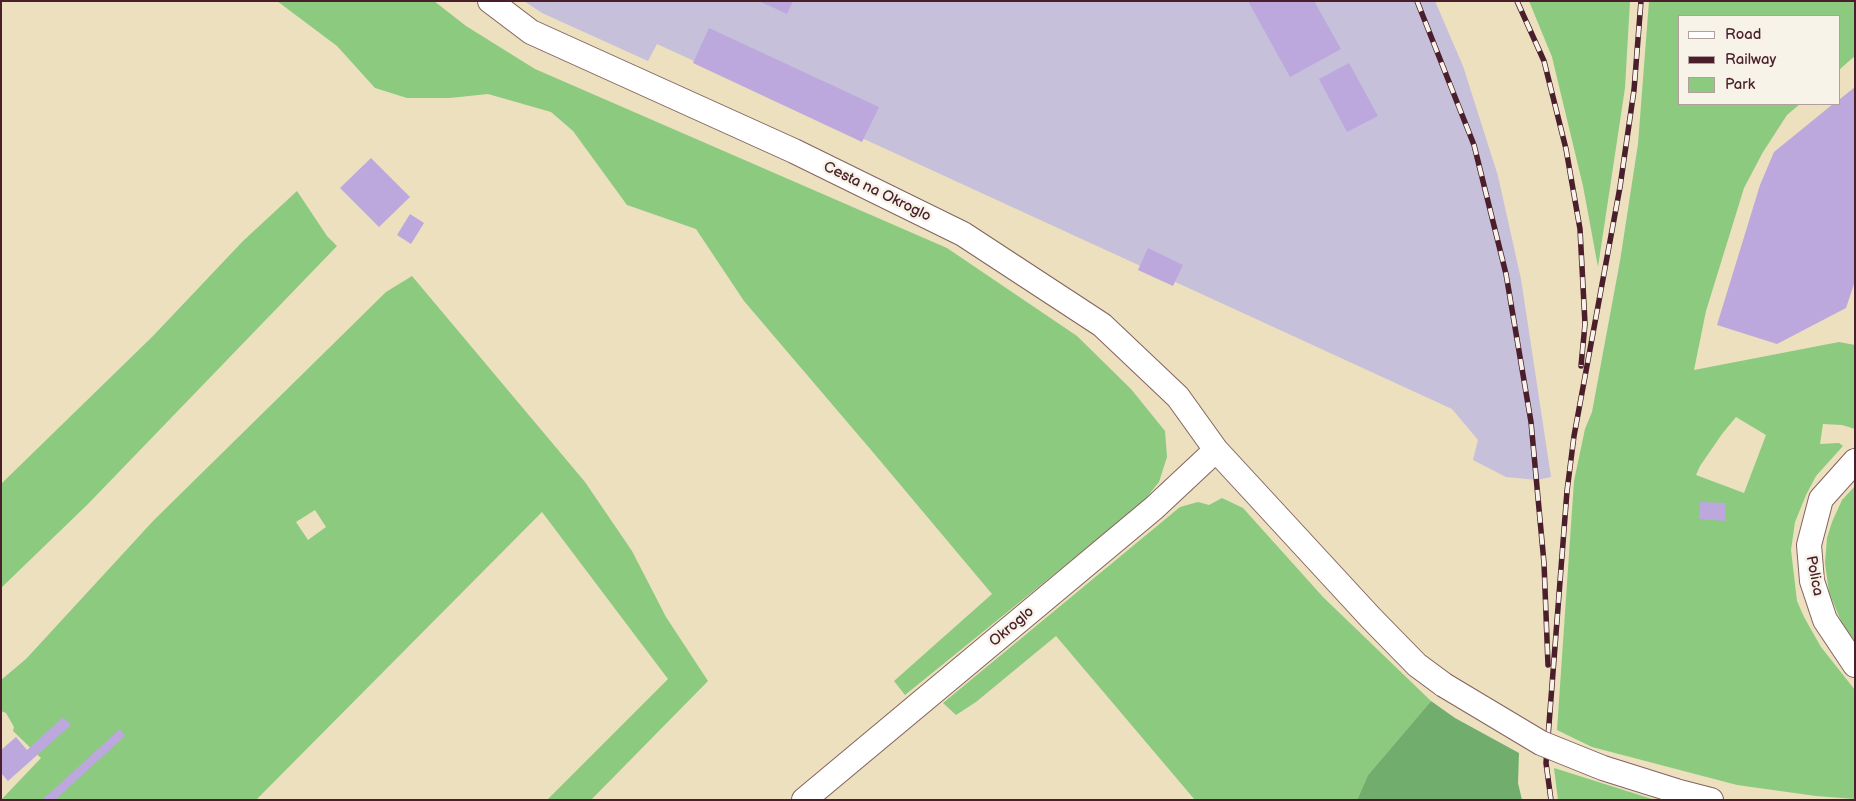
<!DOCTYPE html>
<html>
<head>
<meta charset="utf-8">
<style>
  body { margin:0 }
  #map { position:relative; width:1856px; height:801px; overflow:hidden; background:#ece0bf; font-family:"Balsamiq Sans",sans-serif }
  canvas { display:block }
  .frame { position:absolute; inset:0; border:2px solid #4a1f2b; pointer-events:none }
  .legend { position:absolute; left:1678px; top:15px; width:162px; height:90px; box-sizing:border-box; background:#f7f3e8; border:1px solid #b29e9c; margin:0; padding:6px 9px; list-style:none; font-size:15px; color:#4a1f2b }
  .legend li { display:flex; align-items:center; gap:10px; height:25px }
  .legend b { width:25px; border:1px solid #b29e9c }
</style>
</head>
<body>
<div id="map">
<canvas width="1856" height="801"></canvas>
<div class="frame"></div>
<ul class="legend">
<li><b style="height:6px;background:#fff"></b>Road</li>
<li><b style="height:6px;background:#4a1f2b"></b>Railway</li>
<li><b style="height:14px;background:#8cca7f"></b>Park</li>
</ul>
</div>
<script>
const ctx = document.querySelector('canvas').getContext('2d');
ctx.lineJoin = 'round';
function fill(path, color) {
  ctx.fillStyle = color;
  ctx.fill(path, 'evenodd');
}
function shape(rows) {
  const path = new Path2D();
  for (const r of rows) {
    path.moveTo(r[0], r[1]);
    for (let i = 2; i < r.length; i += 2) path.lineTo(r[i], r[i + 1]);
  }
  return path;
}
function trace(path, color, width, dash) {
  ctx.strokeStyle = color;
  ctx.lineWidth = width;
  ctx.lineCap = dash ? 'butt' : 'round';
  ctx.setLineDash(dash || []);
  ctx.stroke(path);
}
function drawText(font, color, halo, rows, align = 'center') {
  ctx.font = font + ' "Balsamiq Sans",sans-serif';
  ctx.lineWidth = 5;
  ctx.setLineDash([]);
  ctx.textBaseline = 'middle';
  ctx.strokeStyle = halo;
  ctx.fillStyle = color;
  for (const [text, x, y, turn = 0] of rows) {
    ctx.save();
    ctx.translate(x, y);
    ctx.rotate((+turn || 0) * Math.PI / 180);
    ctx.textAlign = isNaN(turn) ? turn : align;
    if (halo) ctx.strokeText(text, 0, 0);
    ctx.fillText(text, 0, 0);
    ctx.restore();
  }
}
fill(shape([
  [524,1,1435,1,1463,66,1498,176,1521,279,1551,477,1537,480,1506,477,1473,460,1478,440,1452,409,657,44,648,61,542,13]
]), '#c6c0da');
fill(shape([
  [277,1,434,1,466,26,535,69,947,248,1077,336,1131,389,1165,431,1167,457,1159,482,1142,503,905,695,894,681,992,594,877,457,744,301,696,229,627,205,573,131,551,112,488,94,450,98,407,98,375,88,337,46],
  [1529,1,1630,1,1625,88,1598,267,1583,186,1552,57],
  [1649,1,1855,1,1855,56,1840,69,1840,16,1680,16,1680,104,1800,104,1787,115,1763,152,1744,188,1706,311,1694,370,1839,342,1855,345,1855,429,1842,425,1823,424,1820,444,1839,443,1843,446,1816,476,1806,495,1795,522,1791,550,1797,601,1804,617,1821,647,1855,690,1855,799,1816,796,1737,785,1592,747,1557,730,1574,481,1585,429,1592,412,1620,261,1638,144],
  [1736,417,1766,435,1744,493,1696,475,1700,466,1722,434],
  [297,191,327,236,337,246,88,504,1,588,1,484,153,336,243,241],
  [412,276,585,482,632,551,666,617,708,681,591,800,547,800,668,679,542,512,256,800,1,800,41,758,13,731,14,727,6,713,1,711,1,680,26,659,154,520,386,292],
  [315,510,326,527,308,540,296,522],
  [1855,486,1855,641,1843,626,1829,592,1825,563,1827,538,1832,522,1842,500],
  [1222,498,1243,508,1323,597,1431,701,1368,775,1357,800,1195,800,1056,636,976,702,956,715,943,703,1180,507,1198,502,1209,505],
  [1554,768,1649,798,1655,800,1558,800]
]), '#8cca7f');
fill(shape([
  [1431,701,1455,718,1519,753,1518,783,1522,800,1357,800,1368,775]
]), '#71ae6e');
fill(shape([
  [759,1,793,1,787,14],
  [1248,1,1314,1,1341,49,1290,77],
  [709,28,879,107,862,142,693,63],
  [1349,63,1378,116,1347,132,1319,79],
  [1855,87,1855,281,1846,308,1777,344,1717,325,1760,185,1774,152,1833,104,1840,104,1840,99],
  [371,158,410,197,379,227,340,188],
  [410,214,424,223,411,244,397,235],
  [1148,248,1183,265,1173,286,1138,270],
  [1700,502,1726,503,1725,521,1699,519],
  [63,717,71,725,8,781,1,773,1,750,16,737,27,750],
  [120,729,125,736,55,800,42,800]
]), '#bca8dd');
const minor = shape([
  [490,1,531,32,794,151,963,234,1102,325,1178,397,1216,450,1371,618,1417,665,1444,685],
  [1855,461,1821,499,1809,545,1812,581,1825,620,1855,665],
  [1676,791,1711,800],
  [804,800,1154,508,1216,450]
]);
trace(minor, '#83635f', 26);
trace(minor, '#fff', 24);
const rail = shape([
  [1417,1,1474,145,1506,274,1531,422,1544,563,1548,665],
  [1517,1,1544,61,1566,149,1580,229,1585,324,1581,366],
  [1551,800,1546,763,1567,491,1574,436,1620,187,1634,90,1641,1]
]);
trace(rail, '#4a1f2b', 5.5);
trace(rail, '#f7f3e8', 4, [11]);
const minorBridge = shape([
  [1444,685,1541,743,1603,768,1676,791]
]);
trace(minorBridge, '#83635f', 26, []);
trace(minorBridge, '#fff', 24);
drawText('15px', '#4a1f2b', '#f7f3e8', [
  ["Cesta na Okroglo",877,192,26],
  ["Polica",1814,576,79],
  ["Okroglo",1012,627,-40]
]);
</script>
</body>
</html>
